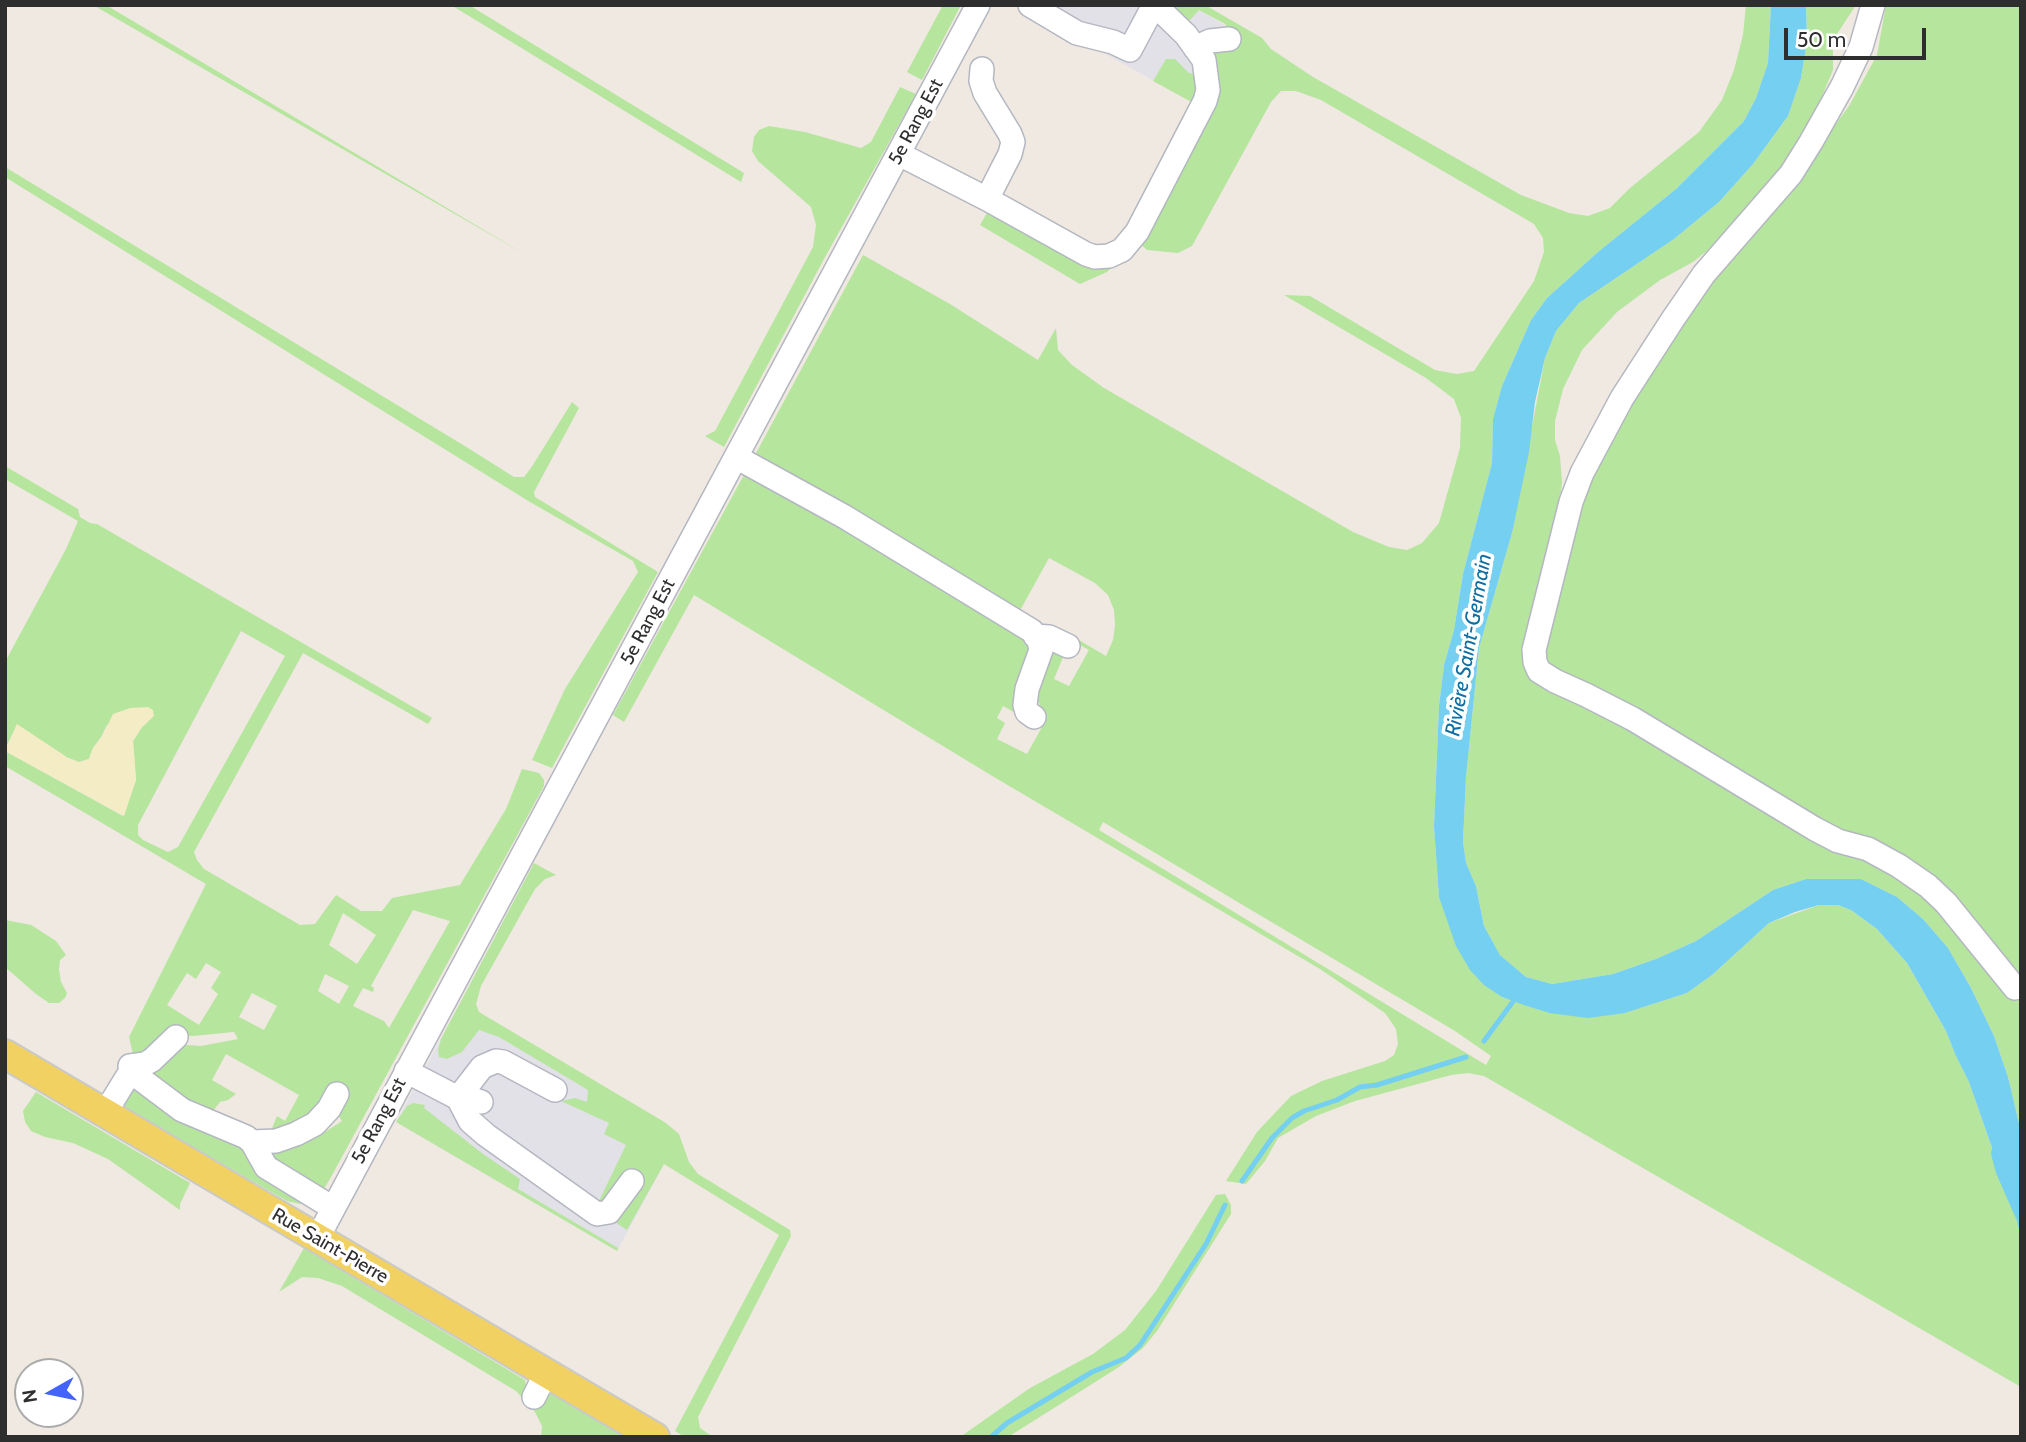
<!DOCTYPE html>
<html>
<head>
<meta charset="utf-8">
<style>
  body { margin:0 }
  #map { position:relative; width:2026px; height:1442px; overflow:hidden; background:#efe9e1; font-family:Cabin,sans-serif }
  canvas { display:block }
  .frame { position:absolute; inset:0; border:7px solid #2e2e2e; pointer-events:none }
  .north { position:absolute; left:14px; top:1358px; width:70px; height:70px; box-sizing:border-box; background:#fff; border:2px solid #ababab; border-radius:50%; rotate:261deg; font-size:19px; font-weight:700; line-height:28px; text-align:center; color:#2e2e2e }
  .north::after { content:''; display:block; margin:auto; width:24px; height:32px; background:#4264fb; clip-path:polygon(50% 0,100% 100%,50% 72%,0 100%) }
  .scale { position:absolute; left:1784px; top:28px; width:142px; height:32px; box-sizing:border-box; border:4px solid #2e2e2e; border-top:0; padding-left:9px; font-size:21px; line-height:24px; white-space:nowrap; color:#2e2e2e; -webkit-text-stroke:5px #fff; paint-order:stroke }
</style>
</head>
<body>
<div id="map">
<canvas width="2026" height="1442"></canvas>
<div class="frame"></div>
<div class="north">N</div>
<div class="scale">50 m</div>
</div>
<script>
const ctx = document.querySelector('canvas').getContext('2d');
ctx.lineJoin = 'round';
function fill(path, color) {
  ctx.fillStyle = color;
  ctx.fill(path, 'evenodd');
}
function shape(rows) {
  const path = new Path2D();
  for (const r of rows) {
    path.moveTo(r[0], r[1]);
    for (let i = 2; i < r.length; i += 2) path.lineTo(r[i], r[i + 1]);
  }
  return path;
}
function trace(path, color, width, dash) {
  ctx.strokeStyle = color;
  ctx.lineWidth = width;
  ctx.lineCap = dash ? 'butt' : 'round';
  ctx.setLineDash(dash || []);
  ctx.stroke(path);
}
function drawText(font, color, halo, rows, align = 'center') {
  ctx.font = font + ' Cabin,sans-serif';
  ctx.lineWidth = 7;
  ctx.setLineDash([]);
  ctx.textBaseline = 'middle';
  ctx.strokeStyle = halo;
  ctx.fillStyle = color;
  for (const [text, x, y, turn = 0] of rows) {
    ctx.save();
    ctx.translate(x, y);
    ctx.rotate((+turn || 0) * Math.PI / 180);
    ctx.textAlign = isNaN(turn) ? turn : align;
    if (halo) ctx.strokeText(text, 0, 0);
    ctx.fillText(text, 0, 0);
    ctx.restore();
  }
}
fill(shape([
  [1018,5,1191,5,1262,48,1197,105],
  [460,1003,666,1123,664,1164,617,1251,396,1122]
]), '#e3e1e8');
fill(shape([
  [93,5,106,5,526,255],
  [451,5,469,5,744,173,741,182],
  [943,5,961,5,922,80,907,72],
  [1166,5,1205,5,1262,38,1271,49,1313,77,1521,195,1569,213,1588,216,1610,208,1630,188,1699,132,1722,100,1734,70,1743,35,1746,5,1771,5,1768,63,1756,98,1744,121,1676,189,1598,252,1547,298,1531,320,1502,386,1493,419,1492,463,1463,574,1454,630,1444,665,1439,706,1434,827,1439,897,1502,997,1549,1013,1625,1013,1687,993,1712,975,1769,923,1819,905,1838,905,1851,910,1877,929,1907,963,1946,1031,1955,1054,1969,1082,2017,1221,2021,1238,2021,1387,1484,1076,1468,1073,1451,1075,1355,1101,1316,1116,1278,1138,1265,1161,1246,1184,1226,1181,1257,1132,1291,1096,1322,1081,1385,1061,1394,1055,1398,1044,1396,1029,1385,1013,1320,969,994,777,694,595,624,722,613,715,745,473,753,473,1034,643,1021,716,1003,706,997,718,1005,723,997,739,1027,754,1042,727,1031,721,1040,704,1034,700,1053,643,1066,650,1054,679,1069,686,1089,650,1071,640,1072,636,1106,656,1113,640,1115,625,1114,610,1108,595,1095,583,1049,558,1017,616,755,455,863,255,950,304,1038,360,1056,328,1058,350,1072,365,1104,388,1353,532,1389,547,1407,550,1422,543,1439,523,1460,448,1461,418,1454,399,1426,378,1284,295,1310,296,1435,370,1457,374,1474,371,1534,281,1544,252,1543,238,1534,224,1321,100,1296,91,1281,91,1271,102,1192,246,1178,253,1147,250,1137,241,1215,79,1214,51,1240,45,1225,24,1199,10,1190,20,1181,19],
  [1103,822,1455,1031,1491,1056,1486,1065,1099,830],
  [1806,5,1856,5,1837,34,1833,49,1833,70,1801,146,1729,233,1693,262,1660,280,1617,312,1582,350,1563,389,1555,421,1555,440,1560,456,1562,483,1537,681,1583,707,1608,714,1844,855,1868,861,1956,900,1547,663,1543,653,1580,500,1652,366,1714,277,1769,215,1849,106,1877,55,1886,5,2021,5,2021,1132,2008,1077,1994,1036,1971,988,1948,948,1923,919,1897,897,1861,879,1806,879,1773,890,1696,941,1656,959,1613,974,1552,984,1526,977,1500,955,1484,926,1476,886,1466,863,1463,842,1466,777,1479,648,1512,533,1545,358,1556,331,1579,303,1674,239,1719,202,1753,164,1788,116,1801,78,1807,41],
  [1166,59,1175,59,1189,73,1198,75,1197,105,1153,81],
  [900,87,916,94,824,259,724,447,705,436,715,431,813,247,816,225,811,207,758,161,752,151,754,137,759,130,769,126,805,132,861,148,871,142],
  [5,167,468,448,514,477,524,477,531,468,572,402,579,408,534,492,535,497,658,572,552,768,532,760,565,689,638,572,633,561,530,502,5,177],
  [988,211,1078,263,1091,267,1116,264,1107,272,1080,284,980,225],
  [5,466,78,509,80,517,90,523,97,524,432,718,428,724,303,653,194,852,197,860,204,869,300,925,315,924,336,895,361,911,382,911,392,898,460,885,506,809,522,769,539,773,544,780,544,786,331,1177,321,1194,309,1203,300,1204,287,1201,127,1109,124,1105,123,1095,136,1085,199,1124,303,1141,322,1134,342,1121,338,1115,316,1114,270,1133,277,1116,285,1121,299,1095,226,1054,212,1080,236,1094,228,1100,220,1102,213,1111,206,1115,152,1076,154,1069,174,1044,201,1046,238,1039,234,1032,193,1036,180,1035,137,1057,133,1054,129,1037,206,884,5,766,5,751,123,816,136,780,133,741,142,727,148,722,107,725,101,737,93,748,89,759,79,762,68,758,17,725,5,749,5,662,66,549,78,521,5,479],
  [241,631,285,656,178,847,168,852,143,840,138,835,138,825],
  [413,910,450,921,389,1028,384,1021,353,1006,363,988,373,992,374,988,371,986],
  [343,913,376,935,357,964,329,945],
  [206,963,221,972,211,988,218,994,199,1025,167,1005,187,973,196,979],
  [325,974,349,986,339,1004,318,991],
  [252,993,277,1006,264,1030,239,1017],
  [534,863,556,875,545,879,535,889,481,986,476,1004,479,1012,666,1123,679,1134,689,1162,698,1174,790,1230,791,1236,698,1417,700,1428,713,1437,685,1437,675,1431,779,1235,664,1164,627,1230,618,1224,611,1216,614,1200,598,1203,626,1145,604,1134,609,1123,561,1101,575,1098,587,1102,588,1090,499,1037,479,1030,462,1052,447,1059,439,1057,438,1050,441,1039],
  [5,920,31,925,56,941,66,955,60,960,59,969,61,982,67,993,65,998,59,1003,49,1003,36,994,5,967],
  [36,1092,190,1183,180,1204,180,1210,108,1159,73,1143,45,1137,31,1131,25,1122,23,1111],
  [413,1103,425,1105,424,1108,483,1154,520,1179,518,1189,618,1248,617,1251,396,1122,407,1106],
  [1225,1194,1231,1205,1231,1214,1157,1331,1143,1348,1119,1367,1008,1437,960,1437,1030,1388,1093,1354,1125,1330,1156,1291,1216,1195],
  [304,1248,525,1380,528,1400,547,1391,624,1437,541,1437,542,1426,535,1412,516,1391,342,1286,318,1278,302,1277,279,1292]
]), '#b6e59e');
fill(shape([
  [148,707,153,710,154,716,142,727,133,741,136,780,124,816,5,751,17,724,68,758,79,762,89,759,93,748,102,737,113,714,130,708]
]), '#f3ecc5');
fill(shape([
  [1771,5,1806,5,1807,41,1801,78,1788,116,1753,164,1719,202,1674,239,1579,303,1556,331,1545,358,1535,402,1529,452,1512,533,1479,648,1466,777,1463,842,1466,863,1476,886,1484,926,1500,955,1526,977,1552,984,1613,974,1656,959,1696,941,1773,890,1806,879,1861,879,1897,897,1923,919,1948,948,1971,988,1994,1036,2008,1077,2021,1132,2021,1238,2017,1221,1996,1173,1991,1154,1992,1148,1969,1082,1955,1054,1946,1031,1907,963,1877,929,1851,910,1838,905,1819,905,1795,912,1769,923,1712,975,1687,993,1625,1013,1588,1018,1549,1013,1524,1005,1502,997,1484,985,1470,970,1456,946,1439,897,1434,827,1439,706,1444,665,1454,630,1463,574,1492,463,1493,419,1502,386,1531,320,1547,298,1598,252,1676,189,1744,121,1756,98,1768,63]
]), '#75cff0');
trace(shape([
  [1484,1041,1517,996],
  [1242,1181,1272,1138,1292,1118,1304,1111,1337,1100,1360,1087,1377,1085,1466,1057],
  [991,1437,1007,1423,1092,1372,1126,1358,1140,1345,1206,1244,1225,1205]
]), '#75cff0', 5);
const minor = shape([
  [1030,5,1077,33,1113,42,1130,50,1154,5],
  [1873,5,1861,47,1842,87,1811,142,1791,174,1704,274,1673,319,1622,398,1582,473,1571,502,1534,650,1535,662,1539,671,1555,681,1586,695,1633,719,1815,829,1838,841,1868,849,1899,866,1928,886,1946,903,2015,988],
  [1195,48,1210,41,1229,39],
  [899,154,987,199,1010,154,1013,142,1010,134,985,93,981,81,982,69],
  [987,199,1086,254,1095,257,1109,256,1122,250,1137,232,1205,101,1208,90,1204,60,1186,35,1155,5],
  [736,457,845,517,1032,631,1039,641,1041,650,1027,689,1025,705,1027,712,1034,717],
  [1035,636,1049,637,1068,646],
  [130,1066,145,1064,152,1060,176,1037],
  [406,1071,458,1098,470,1098,481,1102],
  [458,1098,470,1121,486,1135,597,1214,609,1212,632,1181],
  [458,1098,482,1067,496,1061,503,1062,555,1090],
  [105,1113,129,1074,134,1074,182,1110,246,1137,252,1142,266,1167,333,1208],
  [252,1142,276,1141,296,1134,315,1124,329,1109,337,1094],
  [317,1239,978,5],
  [534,1397,546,1373]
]);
const major = shape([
  [5,1054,655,1437]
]);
trace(minor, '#b4b7c1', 26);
trace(major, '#c9c9c9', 32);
trace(minor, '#fff', 23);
trace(major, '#f2d163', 28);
drawText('19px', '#2e2e2e', '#fff', [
  ["5e Rang Est",916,122,-62],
  ["5e Rang Est",648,622,-62],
  ["5e Rang Est",379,1121,-62],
  ["Rue Saint-Pierre",330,1246,30]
]);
drawText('italic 21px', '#0d6fa3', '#fff', [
  ["Rivière Saint-Germain",1469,645,-80]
]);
</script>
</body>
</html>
